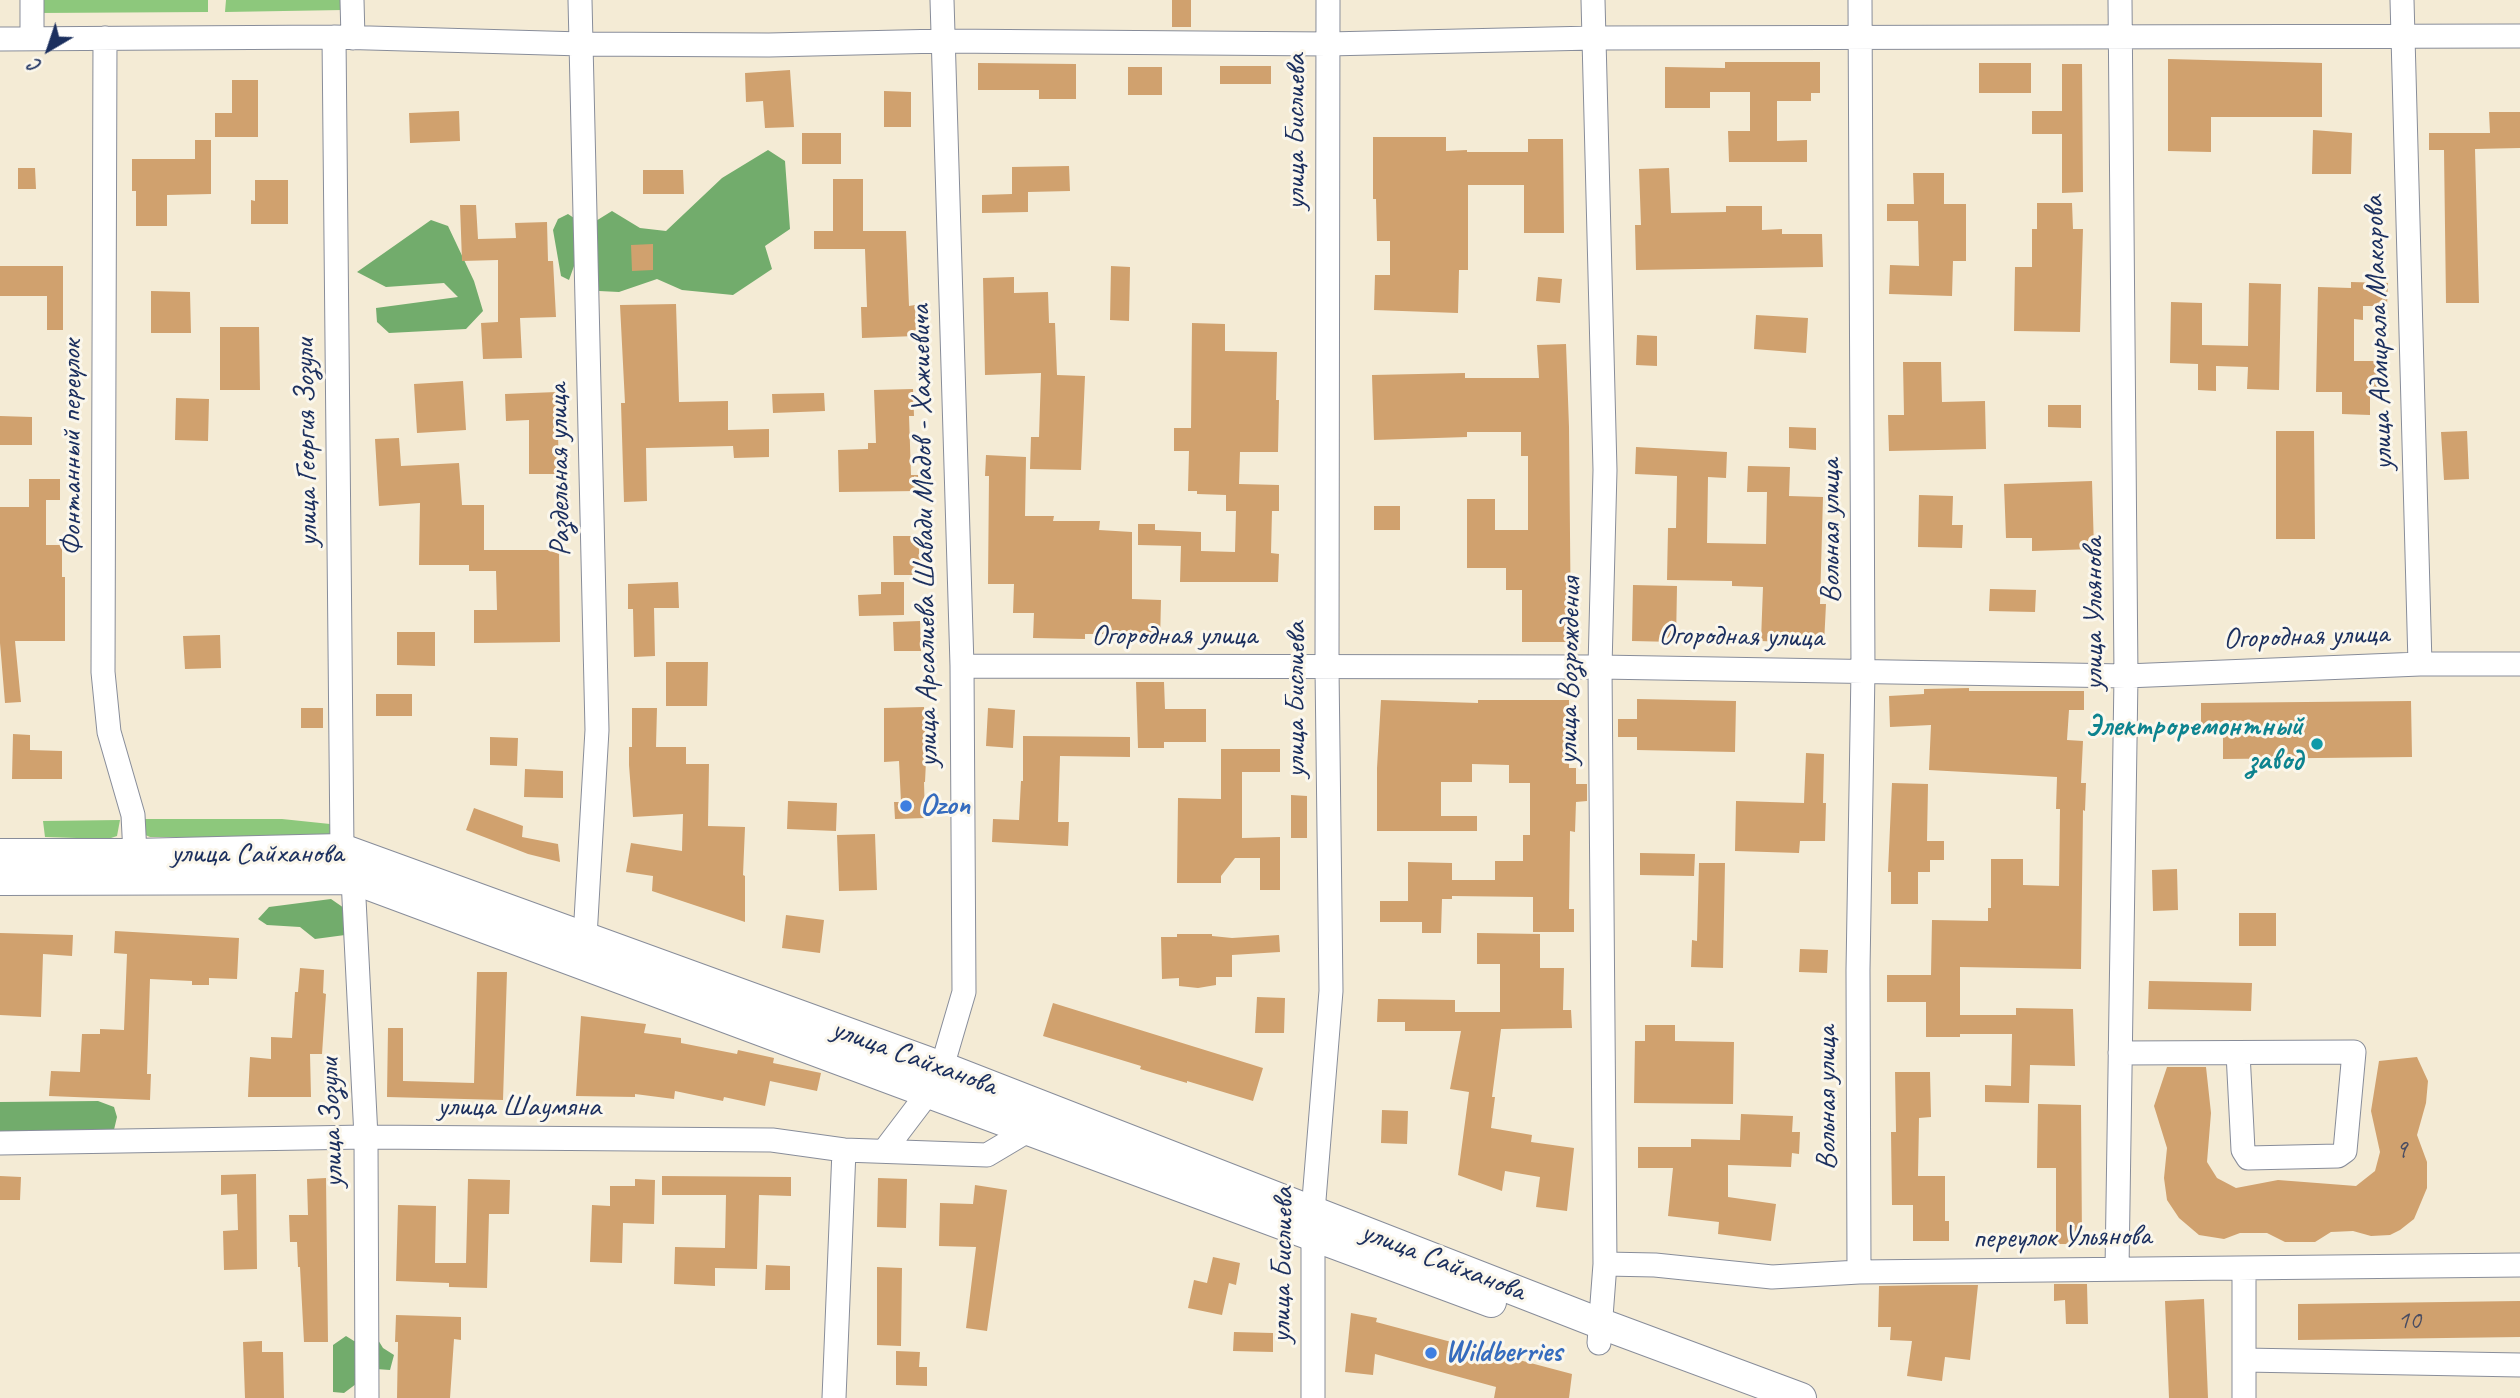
<!DOCTYPE html>
<html>
<head>
<meta charset="utf-8">
<style>
  body { margin:0 }
  #map { position:relative; width:2520px; height:1398px; overflow:hidden; background:#f4ebd5; font-family:Caveat,sans-serif }
  canvas { display:block }
  .north { position:absolute; left:14px; top:14px; width:70px; height:70px; -webkit-text-stroke:5px #fbf7ec; paint-order:stroke; rotate:219deg; font-size:19px; font-weight:700; line-height:28px; text-align:center; color:#1b2f5e }
  .north::after { content:''; display:block; margin:auto; width:24px; height:32px; background:#1b2f5e; clip-path:polygon(50% 0,100% 100%,50% 72%,0 100%) }
</style>
</head>
<body>
<div id="map">
<canvas width="2520" height="1398"></canvas>
<div class="north">С</div>
</div>
<script>
const ctx = document.querySelector('canvas').getContext('2d');
ctx.lineJoin = 'round';
function fill(path, color) {
  ctx.fillStyle = color;
  ctx.fill(path, 'evenodd');
}
function shape(rows) {
  const path = new Path2D();
  for (const r of rows) {
    path.moveTo(r[0], r[1]);
    for (let i = 2; i < r.length; i += 2) path.lineTo(r[i], r[i + 1]);
  }
  return path;
}
function trace(path, color, width, dash) {
  ctx.strokeStyle = color;
  ctx.lineWidth = width;
  ctx.lineCap = dash ? 'butt' : 'round';
  ctx.setLineDash(dash || []);
  ctx.stroke(path);
}
function drawText(font, color, halo, rows, align = 'center') {
  ctx.font = font + ' Caveat,sans-serif';
  ctx.lineWidth = 6;
  ctx.setLineDash([]);
  ctx.textBaseline = 'middle';
  ctx.strokeStyle = halo;
  ctx.fillStyle = color;
  for (const [text, x, y, turn = 0] of rows) {
    ctx.save();
    ctx.translate(x, y);
    ctx.rotate((+turn || 0) * Math.PI / 180);
    ctx.textAlign = isNaN(turn) ? turn : align;
    if (halo) ctx.strokeText(text, 0, 0);
    ctx.fillText(text, 0, 0);
    ctx.restore();
  }
}
fill(shape([
  [38,0,208,0,208,12,38,13],
  [226,0,343,0,343,10,225,12],
  [144,819,282,819,330,824,331,830,329,835,322,837,150,837,143,834],
  [120,820,117,836,108,839,45,837,43,821]
]), '#8dc87c');
fill(shape([
  [768,150,785,161,790,229,765,246,772,269,733,295,682,290,657,279,619,292,599,291,593,288,591,224,612,211,640,228,666,231,722,178],
  [568,214,577,220,578,255,569,280,561,276,553,230,558,219],
  [431,220,448,226,474,281,483,311,466,329,389,333,377,322,376,308,458,297,444,283,386,287,357,272],
  [331,899,344,908,345,935,315,939,300,927,267,925,258,919,269,907],
  [98,1101,114,1107,117,1117,113,1134,0,1135,0,1102],
  [375,1335,383,1348,394,1355,390,1370,376,1369,344,1393,333,1392,333,1345,346,1336,354,1341]
]), '#72ac6c');
fill(shape([
  [1172,0,1191,0,1191,27,1172,27],
  [2168,59,2322,63,2322,117,2211,117,2211,152,2168,151],
  [1725,62,1820,62,1820,93,1811,93,1811,101,1777,101,1777,141,1807,140,1807,162,1729,162,1728,131,1750,131,1750,92,1710,92,1710,108,1665,108,1665,67,1725,68],
  [978,63,1076,64,1076,99,1039,99,1039,90,978,90],
  [1979,63,2031,63,2031,93,1979,93],
  [2062,64,2082,64,2083,192,2062,193,2062,134,2032,134,2032,111,2062,111],
  [1220,66,1271,66,1271,84,1220,84],
  [1128,67,1162,67,1162,95,1128,95],
  [790,70,794,127,765,128,763,101,746,102,745,73],
  [232,80,258,80,258,137,215,137,215,113,232,113],
  [884,91,911,92,911,127,884,127],
  [459,111,460,141,410,143,409,113],
  [2489,112,2520,112,2520,148,2475,149,2479,303,2446,303,2444,150,2429,150,2429,133,2490,133],
  [2313,130,2352,133,2351,174,2312,174],
  [802,133,841,133,841,164,802,164],
  [1373,137,1446,137,1446,151,1467,150,1467,152,1528,152,1528,139,1563,139,1564,233,1524,233,1524,185,1468,185,1468,270,1459,270,1458,313,1374,310,1375,275,1390,275,1390,241,1377,241,1376,199,1373,199],
  [195,140,211,140,211,194,167,195,167,226,136,226,136,191,132,191,132,159,195,159],
  [1069,166,1070,191,1028,192,1028,212,982,213,982,195,1012,194,1012,167],
  [18,168,35,168,36,189,18,189],
  [1669,168,1671,213,1726,212,1726,206,1762,206,1762,230,1782,229,1782,234,1822,234,1823,267,1636,270,1635,225,1641,225,1639,169],
  [643,170,683,170,684,194,643,194],
  [1913,173,1944,173,1944,204,1966,204,1966,261,1953,261,1952,296,1889,294,1890,265,1919,266,1918,221,1887,221,1887,204,1914,204],
  [833,179,863,179,863,231,906,231,909,306,915,305,916,336,862,338,861,307,867,307,865,249,814,249,814,231,833,231],
  [255,180,288,180,288,224,251,224,251,200,255,201],
  [2037,203,2072,203,2073,229,2083,229,2080,332,2014,331,2015,267,2032,267,2032,229,2037,229],
  [460,205,476,205,478,239,516,238,515,223,547,222,548,261,553,261,556,317,520,318,522,358,483,359,481,323,498,322,498,260,462,261],
  [653,244,653,270,632,271,631,245],
  [0,266,63,266,63,330,47,330,47,296,0,296],
  [1111,266,1130,267,1129,321,1110,320],
  [1014,277,1014,293,1048,292,1049,323,1055,323,1057,375,1085,376,1081,470,1030,469,1031,437,1039,437,1041,373,985,375,983,278],
  [1538,277,1562,279,1560,303,1536,301],
  [2351,282,2388,283,2387,306,2363,306,2363,320,2354,319,2354,361,2385,361,2384,388,2370,387,2370,415,2342,414,2342,392,2316,392,2318,287,2351,288],
  [2249,283,2281,284,2279,390,2247,389,2248,367,2216,366,2216,391,2198,390,2198,364,2170,363,2171,302,2202,303,2202,345,2248,346],
  [151,291,190,292,191,333,151,333],
  [676,304,679,402,728,401,728,430,769,429,769,457,734,458,733,446,646,448,647,501,624,502,621,403,625,403,620,305],
  [1756,315,1808,318,1806,353,1754,349],
  [1192,323,1225,324,1225,351,1277,352,1276,400,1279,400,1278,452,1240,452,1239,484,1279,485,1279,511,1272,511,1271,553,1279,554,1278,582,1180,582,1181,546,1138,545,1138,524,1155,524,1155,530,1201,532,1201,551,1235,552,1236,511,1226,511,1226,495,1197,494,1197,491,1188,491,1189,451,1174,451,1174,428,1191,428],
  [220,327,259,327,260,390,220,390],
  [1637,335,1657,336,1657,366,1636,365],
  [1566,344,1569,427,1571,642,1522,642,1522,590,1506,590,1506,568,1467,568,1467,499,1495,499,1495,530,1528,530,1528,456,1521,456,1521,432,1467,432,1467,437,1374,440,1372,375,1465,373,1465,378,1539,378,1537,345],
  [1903,362,1941,362,1942,402,1985,401,1986,449,1889,451,1888,415,1904,415],
  [463,381,466,430,417,433,414,384],
  [913,389,914,416,909,416,911,475,918,475,918,491,839,492,838,450,868,449,868,443,876,443,874,390],
  [557,392,559,474,529,474,529,420,506,421,505,394],
  [824,393,825,411,773,413,772,394],
  [176,398,209,399,208,441,175,440],
  [2048,405,2081,405,2081,428,2048,427],
  [0,416,32,417,32,445,0,445],
  [1789,427,1816,428,1816,450,1789,448],
  [2276,431,2314,431,2315,539,2276,539],
  [2467,431,2469,479,2444,480,2441,432],
  [399,438,401,466,459,463,462,505,484,505,484,550,559,550,560,642,474,643,474,610,497,610,496,571,469,571,469,565,419,565,420,503,379,506,375,439],
  [1636,447,1727,452,1726,478,1708,477,1707,543,1766,544,1767,492,1747,492,1748,466,1790,467,1789,496,1823,497,1820,604,1826,604,1824,644,1761,641,1763,587,1732,586,1732,581,1667,580,1668,528,1676,528,1677,476,1635,474],
  [986,455,1026,457,1025,516,1054,516,1053,521,1100,521,1099,530,1132,532,1132,599,1161,600,1160,642,1136,642,1136,634,1085,634,1085,639,1033,638,1034,613,1013,613,1014,584,988,584,989,476,985,476],
  [29,479,60,479,60,500,46,500,46,545,62,545,62,577,65,577,65,641,15,641,21,702,5,703,0,643,0,507,29,507],
  [2092,481,2094,549,2032,551,2032,538,2006,538,2004,484],
  [1919,495,1953,496,1952,525,1963,525,1962,548,1918,547],
  [1374,506,1400,506,1400,530,1374,530],
  [893,536,919,536,919,556,924,556,924,575,894,575],
  [678,582,679,608,654,608,655,656,634,657,633,609,628,609,628,584],
  [881,582,904,582,904,615,859,616,858,595,881,594],
  [1633,585,1677,586,1676,642,1632,641],
  [1990,589,2036,590,2035,612,1989,611],
  [920,621,921,651,894,651,893,622],
  [397,632,435,632,435,666,397,665],
  [220,635,221,668,185,669,183,636],
  [666,662,708,662,707,706,666,706],
  [1136,682,1164,682,1165,709,1206,709,1206,742,1164,742,1164,748,1138,748],
  [1969,688,1969,691,2084,691,2084,710,2069,710,2067,740,2083,741,2081,783,2086,783,2085,811,2083,810,2081,969,1960,967,1960,1015,2016,1015,2016,1008,2073,1009,2075,1066,2030,1065,2029,1103,1985,1102,1985,1085,2011,1086,2012,1034,1960,1034,1960,1037,1926,1037,1926,1002,1887,1002,1887,975,1931,975,1932,920,1988,921,1988,908,1991,908,1991,859,2023,859,2023,885,2059,886,2060,809,2056,809,2057,777,1929,770,1931,725,1890,727,1889,696,1924,694,1924,689],
  [376,694,412,694,412,716,376,716],
  [1637,699,1736,701,1735,752,1637,750,1637,737,1618,737,1618,719,1637,719],
  [1381,700,1478,703,1478,700,1569,700,1569,768,1576,768,1576,784,1587,784,1587,801,1576,802,1575,832,1570,831,1569,909,1574,909,1574,932,1533,932,1533,897,1452,896,1452,899,1442,899,1441,933,1422,933,1422,922,1380,922,1380,901,1408,901,1408,862,1452,863,1452,880,1495,880,1495,861,1523,861,1523,835,1530,835,1530,783,1509,783,1509,765,1472,764,1472,782,1441,782,1441,816,1477,816,1477,831,1377,831,1377,768],
  [2411,701,2412,757,2223,759,2223,730,2201,730,2201,703],
  [924,707,926,761,925,782,924,782,925,818,895,819,894,802,901,802,899,761,884,762,884,708],
  [301,708,323,708,323,728,301,728],
  [632,708,657,708,656,747,686,747,686,764,709,764,708,826,745,827,743,875,745,876,745,922,652,891,653,876,626,872,631,843,682,851,683,814,633,817,629,765,629,747,632,747],
  [988,708,1015,710,1013,748,986,746],
  [13,734,30,735,30,750,62,751,62,779,12,779],
  [1023,736,1130,737,1130,757,1060,756,1058,822,1069,822,1068,846,992,842,993,819,1019,820,1021,781,1023,781],
  [490,737,518,738,517,766,490,765],
  [1221,749,1280,749,1280,772,1242,772,1242,838,1280,837,1280,890,1260,890,1260,858,1235,858,1221,876,1221,883,1177,883,1178,798,1221,799],
  [1806,753,1824,754,1823,803,1826,803,1825,841,1800,841,1799,853,1735,851,1736,801,1804,803],
  [525,769,563,771,563,798,524,797],
  [1892,783,1928,784,1927,841,1944,841,1944,860,1930,860,1930,872,1918,872,1918,904,1891,904,1891,872,1888,872],
  [1291,795,1307,796,1307,838,1291,838],
  [788,801,837,803,836,831,787,829],
  [474,808,523,826,522,837,558,844,560,862,528,854,466,830],
  [875,834,877,890,839,891,837,835],
  [1640,853,1695,854,1694,876,1640,875],
  [1699,863,1725,863,1723,968,1691,967,1692,940,1697,941],
  [2177,869,2178,910,2153,911,2152,870],
  [2239,913,2276,913,2276,946,2239,946],
  [786,915,824,920,820,953,782,948],
  [115,931,239,938,237,979,209,978,209,985,192,985,192,981,150,979,147,1074,151,1074,150,1100,49,1096,51,1071,80,1072,82,1034,100,1034,100,1029,124,1030,127,954,114,953],
  [0,933,73,935,72,956,43,954,41,1017,0,1015],
  [1477,933,1540,934,1540,968,1564,968,1563,1010,1571,1010,1572,1028,1501,1029,1492,1097,1495,1097,1491,1128,1532,1135,1531,1142,1574,1148,1567,1211,1536,1207,1540,1177,1505,1171,1502,1191,1458,1175,1469,1092,1450,1089,1461,1031,1405,1031,1405,1022,1377,1022,1378,999,1455,1000,1455,1012,1500,1012,1500,964,1477,964],
  [1177,934,1212,934,1212,936,1232,938,1279,935,1280,952,1232,955,1232,977,1216,977,1216,985,1198,988,1179,986,1179,978,1162,979,1161,937,1177,937],
  [1800,949,1828,950,1827,973,1799,972],
  [300,968,324,970,323,993,326,994,322,1054,310,1054,311,1097,248,1097,250,1057,271,1059,271,1037,292,1038,295,992,298,992],
  [477,972,507,972,503,1100,387,1097,388,1028,403,1028,403,1081,474,1083],
  [2149,981,2252,983,2251,1011,2148,1009],
  [1257,997,1285,998,1284,1033,1255,1033],
  [1053,1003,1263,1068,1253,1101,1187,1081,1187,1083,1140,1069,1141,1066,1043,1036],
  [581,1016,646,1024,644,1033,681,1038,681,1043,737,1054,738,1050,774,1058,773,1063,821,1073,817,1091,770,1081,765,1106,724,1097,723,1101,675,1091,674,1099,635,1094,635,1097,576,1096],
  [1645,1025,1675,1025,1675,1041,1734,1042,1733,1104,1634,1103,1635,1041,1645,1041],
  [2417,1057,2428,1081,2426,1103,2417,1135,2427,1162,2427,1188,2414,1219,2400,1230,2390,1235,2371,1236,2353,1231,2331,1232,2315,1242,2285,1242,2267,1233,2240,1233,2224,1239,2199,1235,2179,1218,2167,1200,2164,1178,2167,1148,2154,1106,2167,1067,2206,1067,2211,1113,2207,1162,2217,1178,2236,1188,2278,1180,2356,1186,2375,1171,2380,1152,2371,1111,2379,1061],
  [1895,1072,1930,1072,1931,1117,1919,1118,1918,1176,1945,1176,1945,1221,1949,1221,1949,1241,1913,1241,1913,1205,1892,1205,1891,1132,1896,1132],
  [2038,1104,2081,1105,2082,1244,2056,1244,2056,1168,2037,1168],
  [1382,1110,1408,1111,1407,1144,1381,1143],
  [1741,1114,1793,1116,1792,1132,1800,1132,1799,1154,1792,1153,1791,1167,1728,1165,1728,1197,1776,1204,1771,1241,1718,1234,1719,1222,1668,1216,1673,1168,1638,1168,1638,1147,1691,1147,1691,1139,1740,1140],
  [256,1174,257,1269,224,1270,223,1231,238,1230,237,1194,221,1195,221,1175],
  [0,1176,21,1177,20,1200,0,1200],
  [662,1176,791,1177,791,1196,759,1195,757,1269,715,1268,715,1286,674,1284,675,1247,725,1248,726,1195,662,1195],
  [326,1178,328,1342,304,1342,300,1267,298,1267,297,1242,290,1242,289,1215,308,1215,307,1179],
  [878,1178,907,1179,906,1228,877,1227],
  [468,1179,510,1180,509,1214,489,1214,487,1288,449,1287,449,1283,396,1281,398,1205,436,1206,435,1263,466,1263],
  [635,1179,655,1180,654,1224,623,1223,622,1263,590,1262,592,1205,610,1206,610,1186,635,1186],
  [975,1185,1007,1190,987,1331,966,1328,976,1247,939,1246,940,1203,973,1204],
  [1213,1257,1240,1263,1236,1285,1229,1283,1222,1315,1188,1308,1194,1280,1207,1283],
  [766,1265,790,1266,790,1290,765,1290],
  [877,1267,902,1268,901,1346,877,1345],
  [2054,1284,2087,1284,2088,1324,2066,1324,2065,1300,2054,1301],
  [1932,1285,1978,1285,1970,1360,1945,1357,1942,1381,1907,1376,1912,1341,1890,1340,1891,1327,1878,1327,1879,1286],
  [2204,1299,2208,1398,2169,1398,2165,1301],
  [2520,1301,2520,1337,2298,1340,2298,1304],
  [1351,1313,1377,1318,1376,1322,1572,1374,1569,1398,1494,1398,1496,1387,1375,1354,1373,1375,1345,1372],
  [396,1315,461,1317,461,1340,454,1339,450,1398,397,1398,398,1342,395,1342],
  [1234,1332,1273,1333,1273,1352,1233,1351],
  [262,1341,262,1352,283,1352,284,1398,245,1398,243,1342],
  [896,1351,920,1352,919,1367,927,1367,927,1386,896,1385]
]), '#d0a16e');
const minor = shape([
  [352,0,353,38],
  [580,0,597,730,585,937],
  [1593,0,1605,470,1600,667,1605,1264,1599,1343],
  [2402,0,2420,664],
  [334,37,342,849,353,879,366,1137,367,1398],
  [105,38,103,672,109,732,133,815,135,854],
  [0,39,334,37,582,44,769,45,943,41,1328,44,1593,38,2520,36],
  [32,39,32,0],
  [962,666,1600,667,2126,676,2420,664,2520,664],
  [2120,1053,2354,1052,2345,1151,2338,1156,2248,1158,2243,1150,2238,1053],
  [0,1143,366,1137,772,1140,844,1150,987,1155,1029,1130],
  [884,1151,928,1093,942,1067,964,992,962,666,942,0],
  [1605,1264,1655,1265,1772,1277,1859,1272,2520,1265],
  [2117,1269,2126,676,2120,0],
  [1859,1272,1858,970,1863,670,1860,0],
  [2244,1360,2520,1365],
  [834,1398,844,1150],
  [1313,1398,1313,1212,1331,991,1327,668,1328,0],
  [2244,1398,2244,1268]
]);
const major = shape([
  [0,854,135,854,342,849,942,1067,1599,1323,1801,1398],
  [0,880,353,879,1491,1302]
]);
trace(minor, '#888d9a', 25);
trace(major, '#888d9a', 32);
trace(minor, '#fff', 23);
trace(major, '#fff', 30);
for (const [x, y, r, color] of [
  [2317,744,7,"#0f9aa8"],
  [906,806,7,"#3f7fe0"],
  [1431,1353,7,"#3f7fe0"]
]) {
  const dot = new Path2D();
  dot.arc(x, y, r, 0, 2 * Math.PI);
  ctx.fillStyle = color;
  ctx.fill(dot);
  trace(dot, '#fbf7ec', 2.5);
}
drawText('26px', '#484c62', null, [
  ["9",2401,1150],
  ["10",2409,1321]
]);
drawText('30px', '#1b2f5e', '#fbf7ec', [
  ["улица Бислиева",1296,132,-90],
  ["улица Адмирала Макарова",2379,333,-92],
  ["улица Георгия Зозули",307,443,-91],
  ["Фонтанный переулок",72,448,-90],
  ["Раздельная улица",560,470,-91],
  ["Вольная улица",1831,531,-90],
  ["улица Арсалиева Шавади Мадов - Хажиевича",925,536,-91],
  ["улица Ульянова",2094,614,-90],
  ["Огородная улица",1174,636],
  ["Огородная улица",1741,637,1],
  ["Огородная улица",2306,637,-2],
  ["улица Возрождения",1570,671,-89],
  ["улица Бислиева",1296,700,-90],
  ["улица Сайханова",257,854],
  ["улица Сайханова",914,1058,20],
  ["Вольная улица",1827,1098,-90],
  ["улица Шаумяна",519,1107],
  ["улица Зозули",332,1123,-92],
  ["переулок Ульянова",2062,1238,-1],
  ["улица Сайханова",1443,1262,21],
  ["улица Бислиева",1283,1265,-89]
]);
drawText('bold 30px', '#0d838f', '#fbf7ec', [
  ["Электроремонтный",2303,727],
  ["завод",2303,761]
], 'right');
drawText('bold 30px', '#366cbe', '#fbf7ec', [
  ["Ozon",920,806],
  ["Wildberries",1445,1353]
], 'left');
</script>
</body>
</html>
